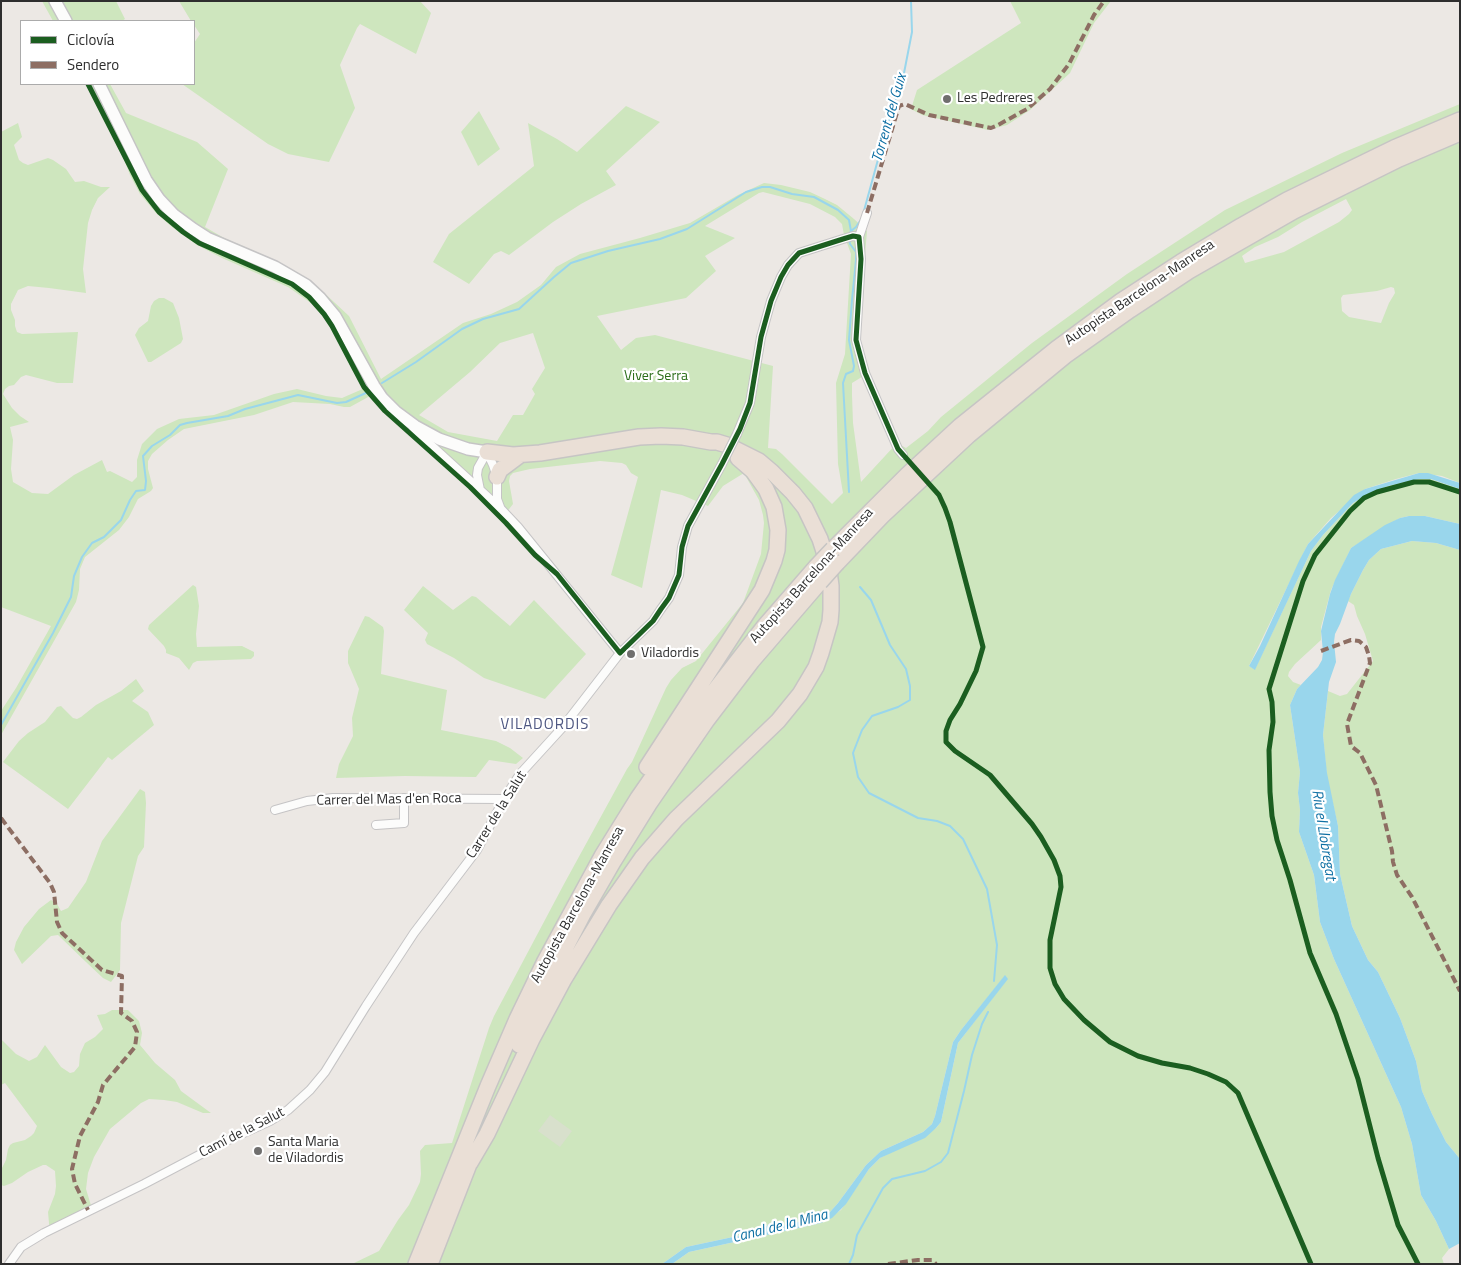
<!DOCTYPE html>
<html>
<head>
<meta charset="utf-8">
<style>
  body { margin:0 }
  #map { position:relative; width:1461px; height:1265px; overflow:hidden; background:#ece8e4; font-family:"Titillium Web",sans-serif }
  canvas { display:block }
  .frame { position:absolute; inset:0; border:2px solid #2e2e2e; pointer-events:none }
  .legend { position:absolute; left:20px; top:20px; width:175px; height:65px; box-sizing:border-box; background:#fff; border:1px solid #ababab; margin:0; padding:6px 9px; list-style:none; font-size:15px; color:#2e2e2e }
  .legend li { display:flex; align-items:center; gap:10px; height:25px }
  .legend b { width:25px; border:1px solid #ababab }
</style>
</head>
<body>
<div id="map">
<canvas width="1461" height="1265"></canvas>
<div class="frame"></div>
<ul class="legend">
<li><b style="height:6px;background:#1b5e20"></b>Ciclovía</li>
<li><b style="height:6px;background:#8d6e63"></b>Sendero</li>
</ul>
</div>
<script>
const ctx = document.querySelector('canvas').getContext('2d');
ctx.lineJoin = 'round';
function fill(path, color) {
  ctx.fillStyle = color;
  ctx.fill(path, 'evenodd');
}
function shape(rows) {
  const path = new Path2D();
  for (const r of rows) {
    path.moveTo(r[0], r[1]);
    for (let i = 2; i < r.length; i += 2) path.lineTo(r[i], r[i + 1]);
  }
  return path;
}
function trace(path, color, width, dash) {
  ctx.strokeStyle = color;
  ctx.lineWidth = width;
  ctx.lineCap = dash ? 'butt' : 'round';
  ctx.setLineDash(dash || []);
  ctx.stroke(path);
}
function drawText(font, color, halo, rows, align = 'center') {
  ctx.font = font + ' "Titillium Web",sans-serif';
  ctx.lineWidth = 4.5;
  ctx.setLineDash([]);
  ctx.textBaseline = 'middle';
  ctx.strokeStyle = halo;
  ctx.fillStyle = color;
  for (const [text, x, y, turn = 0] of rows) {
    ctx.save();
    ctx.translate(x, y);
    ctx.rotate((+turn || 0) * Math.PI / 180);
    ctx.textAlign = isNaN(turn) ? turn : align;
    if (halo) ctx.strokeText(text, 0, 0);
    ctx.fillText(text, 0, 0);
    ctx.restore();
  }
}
fill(shape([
  [42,1,116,1,125,19,122,21,53,21],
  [179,1,420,1,431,13,416,54,360,24,357,28,340,65,355,108,329,162,288,154,268,144,182,84,194,84,194,43,200,34,194,25,194,21,191,21],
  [1010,1,1111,1,1094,23,1070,73,1030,110,1007,125,988,130,922,115,911,109,917,90,1021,23],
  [86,84,110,84,126,113,197,142,228,169,205,227,224,238,270,258,300,274,320,289,349,316,381,379,463,323,491,314,517,302,541,285,556,267,580,254,640,238,690,223,738,195,764,183,781,185,810,192,825,199,837,205,854,219,867,231,858,340,870,372,852,383,852,395,853,423,861,482,897,443,906,448,928,431,941,417,1032,343,1127,274,1225,210,1342,153,1460,104,1460,483,1442,476,1419,473,1396,479,1365,489,1331,518,1308,544,1249,666,1255,669,1311,551,1323,535,1353,503,1366,495,1388,486,1419,479,1431,479,1460,489,1460,524,1425,516,1409,516,1400,518,1351,548,1331,590,1321,627,1321,640,1295,664,1289,672,1288,676,1293,682,1301,685,1297,689,1290,705,1300,772,1298,793,1300,810,1299,832,1314,875,1320,922,1334,959,1401,1107,1412,1144,1421,1195,1436,1221,1449,1249,1442,1258,1444,1264,672,1264,689,1252,821,1223,841,1210,869,1169,880,1158,936,1128,941,1122,958,1043,1007,979,1005,976,961,1030,953,1042,935,1116,932,1124,923,1132,881,1151,866,1165,838,1203,830,1212,820,1217,771,1229,773,1221,759,1231,747,1234,686,1247,662,1264,352,1264,379,1251,398,1220,409,1205,420,1182,421,1174,420,1151,425,1145,452,1143,489,1028,494,1016,564,884,627,769,632,762,666,688,671,680,682,668,696,661,743,603,761,554,764,523,763,515,759,500,744,473,723,486,708,506,682,495,661,490,642,588,611,575,638,477,631,473,626,465,622,463,600,461,530,469,513,473,510,476,509,481,513,504,503,517,459,474,370,396,350,407,344,407,330,404,293,402,254,415,184,429,168,440,152,454,148,461,148,469,153,488,151,491,138,499,129,517,119,530,85,557,80,569,79,590,76,602,1,735,1,711,16,688,51,626,1,607,1,132,18,123,22,137,14,145,19,160,23,163,28,165,48,158,53,160,66,169,75,182,84,181,101,187,110,187,98,198,92,210,88,223,83,269,86,293,49,288,28,286,18,290,11,304,11,310,15,320,15,326,17,332,22,334,78,332,73,383,57,383,26,375,21,377,14,385,9,386,5,389,3,394,12,408,20,416,29,422,10,427,13,440,11,469,13,482,32,493,48,494,74,475,102,460,107,472,110,471,132,482,137,477,137,460,142,444,157,429,179,419,214,415,274,394,297,389,326,396,342,398,365,388,352,370,340,344,328,322,311,303,288,287,222,258,197,245,172,227,156,213,140,194,130,175,120,149],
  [763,192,810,204,835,217,842,224,844,235,851,254,845,354,836,383,838,464,843,493,832,504,782,454,776,449,768,448,773,366,655,335,636,338,621,350,597,316,686,298,716,271,705,256,735,238,705,226,759,193],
  [1346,199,1352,210,1349,214,1339,222,1284,252,1245,263,1242,256,1255,247,1278,237,1302,222],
  [1391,287,1394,288,1395,293,1389,303,1381,323,1349,317,1342,311,1341,298,1343,295,1377,291],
  [533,333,545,368,532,389,535,394,523,415,513,415,497,441,448,432,419,415,470,372,500,343],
  [626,106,660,122,606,171,616,185,581,204,553,222,509,255,501,251,494,254,469,284,433,262,449,234,534,166,528,123,557,139,577,152],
  [479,111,500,149,478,166,461,132],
  [159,298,164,298,173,303,179,318,183,339,181,343,151,362,148,362,135,335,139,328,148,321,151,306,154,301],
  [1412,541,1436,543,1460,550,1460,1159,1446,1142,1432,1114,1422,1091,1416,1061,1400,1018,1378,972,1368,960,1352,926,1340,874,1338,826,1327,778,1323,735,1328,691,1340,696,1347,694,1373,661,1365,634,1357,616,1354,605,1348,601,1351,594,1363,570,1369,560,1381,549],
  [193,585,196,587,199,606,196,634,197,647,242,646,254,652,254,656,251,659,197,661,193,663,189,670,179,658,166,653,166,650,164,646,148,629,149,625],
  [423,586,453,610,472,596,476,597,510,626,534,600,586,654,545,699,484,678,454,658,427,644,425,640,428,633,404,610],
  [365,616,369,617,383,627,384,631,381,674,447,690,441,730,496,741,510,748,523,758,516,764,489,760,476,777,405,776,336,778,339,764,353,736,352,718,359,689,348,663,348,651],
  [136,679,144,691,132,701,148,712,154,725,112,760,108,757,68,809,3,762,19,741,28,733,45,722,57,707,61,706,73,718,77,719,81,717,96,705,121,691],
  [140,789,145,792,146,803,144,847,138,856,121,923,120,970,111,982,103,978,86,962,58,935,51,936,22,964,14,950,16,942,24,927,39,909,51,900,57,904,61,911,68,908,86,882,102,841],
  [112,1010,128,1010,139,1021,142,1033,140,1045,155,1063,175,1080,181,1091,211,1113,203,1113,177,1102,164,1100,149,1099,141,1103,110,1129,94,1157,88,1173,86,1189,93,1212,50,1234,48,1212,55,1194,56,1186,55,1171,46,1165,43,1165,28,1172,12,1183,4,1186,1,1185,1,1170,6,1160,8,1149,10,1145,13,1143,25,1140,31,1136,34,1133,37,1126,5,1083,1,1085,1,1039,16,1054,29,1061,37,1057,45,1045,61,1067,70,1073,74,1072,79,1066,80,1054,85,1043,95,1037,103,1029,97,1015,105,1014]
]), '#cee6be');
fill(shape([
  [550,1115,572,1131,560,1147,538,1131]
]), '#d8e0cc');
fill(shape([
  [1419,473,1428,473,1460,483,1460,489,1431,479,1419,479,1388,486,1366,495,1353,503,1323,535,1311,551,1255,670,1249,666,1260,646,1299,561,1308,544,1354,495,1365,489],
  [1409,516,1425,516,1460,524,1460,550,1436,543,1412,541,1381,549,1369,560,1363,570,1351,594,1340,624,1335,634,1334,642,1336,662,1329,682,1323,735,1327,773,1338,826,1340,874,1352,926,1368,960,1378,972,1400,1018,1416,1061,1422,1091,1432,1114,1446,1142,1460,1159,1460,1243,1449,1249,1436,1221,1421,1195,1412,1144,1401,1107,1334,959,1320,922,1314,875,1299,832,1300,810,1298,793,1300,772,1290,705,1297,689,1318,667,1322,660,1323,652,1321,631,1330,594,1335,580,1351,548,1385,525,1400,518],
  [1005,975,1008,979,958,1043,941,1122,936,1128,925,1138,880,1158,869,1169,846,1204,832,1218,821,1223,689,1252,672,1264,662,1264,686,1247,747,1234,759,1231,774,1221,776,1223,772,1228,820,1217,830,1212,838,1203,866,1165,881,1151,923,1132,932,1124,935,1116,953,1042,961,1030]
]), '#99d6ec');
trace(shape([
  [851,231,856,227,862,218,888,123,904,73,912,32,911,1],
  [382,383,416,362,462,329,483,319,519,309,554,277,571,263,608,251,660,239,687,229,746,192,762,187,770,187,792,194,814,197,838,210,849,220,851,231,849,235],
  [849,492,843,383,846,374,853,371,854,366,849,340,852,300,856,260,856,252,850,244,849,239],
  [860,587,871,600,890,645,906,669,910,686,910,700,898,707,872,716,862,730,853,753,858,777,869,793,918,818,937,821,950,826,963,839,987,889,997,945,994,981],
  [1,725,53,633,71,597,74,576,82,557,92,543,104,537,121,520,130,500,136,491,145,490,146,481,143,456,152,446,170,435,180,425,187,423,228,416,245,409,298,395,337,403,346,402,368,392],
  [849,1264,853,1255,857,1235,883,1188,892,1179,925,1171,941,1162,948,1153,964,1091,972,1055,982,1024,988,1012]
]), '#99d6ec', 2);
const street = shape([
  [867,213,859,237,861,259,856,340,865,373,898,449,903,455],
  [413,427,420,435,501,509,518,527,620,653],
  [737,434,750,403,761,337,771,301,781,277,788,265,799,253,843,239,853,236,859,237],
  [480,490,477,475,478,468,487,452,493,465,497,477,497,499,500,507],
  [275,810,307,801,333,798,504,799],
  [376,825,404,823,404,798],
  [9,1264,21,1247,44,1233,144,1184,222,1143,270,1121,288,1110,310,1090,325,1072,366,1006,414,933,477,850,504,799,520,774,562,728,620,653,653,621,661,609,669,598,679,575,682,547,688,526,722,464]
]);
const secondary = shape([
  [55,1,66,21],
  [99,84,146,180,159,199,174,215,193,229,207,238,275,267,306,285,320,298,335,316,374,386,382,398,396,412,415,426,439,439,468,449,487,452]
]);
const highway = shape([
  [497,477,500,470,520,455],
  [833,549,907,475,960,426,1056,349,1121,301,1181,262,1241,226,1287,200,1394,148,1460,120],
  [837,563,882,516,969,435,1065,356,1130,310,1189,271,1294,211,1399,159,1460,133],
  [647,767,762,590,774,561,777,550,778,530,774,507,766,489,753,471,738,458],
  [519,1045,556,966,583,914,613,862,649,804,707,720,752,661,820,582],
  [470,1163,487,1134,532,1039,564,979,609,905,642,858,676,819,778,721,800,694,816,667,821,653,830,622,831,610,831,586,828,564,820,539,805,508,793,493,772,472,759,461,727,445,717,442,711,442,683,437,661,436,639,437,540,453,513,455,487,452],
  [416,1264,488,1086,517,1019,545,961,602,856,638,798,697,713,763,628,816,567],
  [430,1264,473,1154]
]);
trace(street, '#c5c4c5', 10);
trace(secondary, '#c5c4c5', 14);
trace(highway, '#c6c5c4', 18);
trace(street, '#fcfcfb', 8);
trace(secondary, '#fcfcfb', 11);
trace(highway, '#eadfd6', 15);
const streetBridge = shape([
  [722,464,737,434]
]);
const highwayBridge = shape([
  [816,567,833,549],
  [820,582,837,563]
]);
trace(streetBridge, '#c5c4c5', 10, []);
trace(highwayBridge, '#c6c5c4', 18, []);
trace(streetBridge, '#fcfcfb', 8);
trace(highwayBridge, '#eadfd6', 15);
trace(shape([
  [867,213,899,106,905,104,929,115,991,128,998,125,1027,109,1050,89,1069,64,1094,15,1104,1],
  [1321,651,1351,640,1359,641,1366,647,1369,656,1370,663,1347,724,1351,746,1360,753,1376,785,1392,851,1393,862,1397,875,1412,897,1460,991],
  [1,818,50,883,54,892,57,922,62,933,102,970,122,976,121,1013,132,1021,137,1032,135,1047,103,1085,98,1102,80,1136,72,1169,75,1184,88,1210],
  [888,1264,918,1260,932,1260,936,1264]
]), '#8d6e63', 4, [8, 4]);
trace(shape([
  [88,84,142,190,159,212,183,232,199,243,292,284,309,297,324,314,332,326,364,387,385,411,470,487,506,523,535,555,557,574,620,653,653,621,661,609,669,598,679,575,682,547,688,526,722,464,740,429,750,403,761,337,771,301,781,277,788,265,799,253,843,239,853,236,859,237,861,259,856,340,865,373,898,449,939,495,945,508,950,522,983,647,976,671,960,704,950,720,946,731,946,742,955,751,990,775,1032,824,1041,837,1054,860,1060,876,1061,887,1050,940,1050,968,1055,984,1064,999,1084,1020,1110,1042,1138,1056,1162,1063,1190,1068,1208,1074,1226,1082,1238,1093,1311,1264],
  [1418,1264,1398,1225,1378,1158,1358,1079,1336,1014,1310,953,1290,880,1277,840,1272,816,1270,792,1269,750,1273,722,1272,702,1269,689,1303,581,1315,555,1350,511,1364,498,1377,492,1414,482,1429,482,1460,492]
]), '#1b5e20', 5);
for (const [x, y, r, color] of [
  [947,99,5,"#706f6e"],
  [631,654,5,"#706f6e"],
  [258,1151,5,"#706f6e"]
]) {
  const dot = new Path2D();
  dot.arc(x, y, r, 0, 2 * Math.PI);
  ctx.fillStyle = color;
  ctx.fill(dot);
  trace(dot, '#fff', 2);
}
drawText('14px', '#2e2e2e', '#fff', [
  ["Les Pedreres",957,99],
  ["Viladordis",641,654],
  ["Santa Maria",268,1143],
  ["de Viladordis",268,1159]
], 'left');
drawText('14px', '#2e2e2e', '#fff', [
  ["Autopista Barcelona-Manresa",1140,293,-34],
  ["Autopista Barcelona-Manresa",812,576,-48],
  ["Carrer del Mas d'en Roca",389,800,-1],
  ["Carrer de la Salut",497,815,-58],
  ["Autopista Barcelona-Manresa",578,905,-61],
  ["Camí de la Salut",242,1133,-27]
]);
drawText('14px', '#2c6e1b', '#fff', [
  ["Viver Serra",656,377]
]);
drawText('italic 15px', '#0d6fa3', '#fff', [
  ["Torrent del Guix",890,118,-74],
  ["Riu el Llobregat",1323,835,81],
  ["Canal de la Mina",780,1227,-14]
]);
ctx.letterSpacing = '1px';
drawText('15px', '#4d5680', '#fff', [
  ["VILADORDIS",545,725]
]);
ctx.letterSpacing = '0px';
</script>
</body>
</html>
